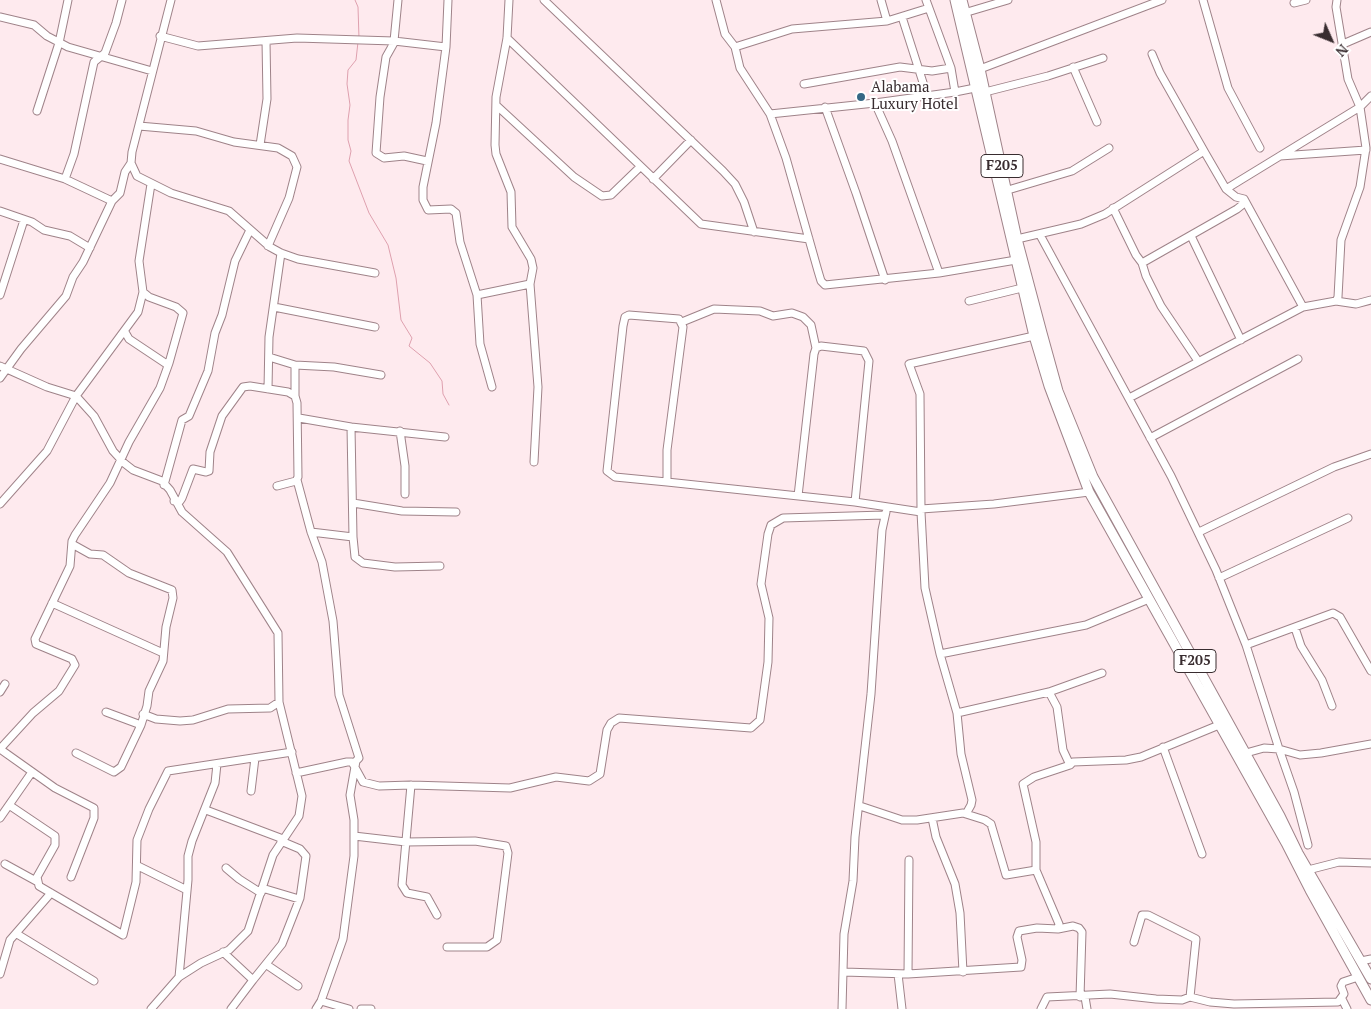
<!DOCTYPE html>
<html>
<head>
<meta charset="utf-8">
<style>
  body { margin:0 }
  #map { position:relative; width:1371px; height:1009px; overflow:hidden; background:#feeaee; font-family:"PT Serif",serif }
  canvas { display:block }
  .north { position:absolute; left:1306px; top:15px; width:50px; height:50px; -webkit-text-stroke:4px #fff; paint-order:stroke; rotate:134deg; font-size:14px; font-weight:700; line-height:20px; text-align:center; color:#382c2f }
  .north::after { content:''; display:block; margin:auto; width:18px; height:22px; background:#382c2f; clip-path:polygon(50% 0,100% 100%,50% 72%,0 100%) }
</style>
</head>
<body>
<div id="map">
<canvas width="1371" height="1009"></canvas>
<div class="north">N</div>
</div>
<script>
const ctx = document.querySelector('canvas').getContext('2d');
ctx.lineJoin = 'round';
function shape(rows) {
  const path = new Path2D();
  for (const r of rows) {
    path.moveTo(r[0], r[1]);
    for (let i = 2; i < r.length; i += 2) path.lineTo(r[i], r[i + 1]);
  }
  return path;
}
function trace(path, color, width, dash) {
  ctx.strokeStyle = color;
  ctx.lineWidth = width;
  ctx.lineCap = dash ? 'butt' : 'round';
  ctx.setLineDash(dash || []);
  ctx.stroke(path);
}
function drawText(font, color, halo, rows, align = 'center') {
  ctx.font = font + ' "PT Serif",serif';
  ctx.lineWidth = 4;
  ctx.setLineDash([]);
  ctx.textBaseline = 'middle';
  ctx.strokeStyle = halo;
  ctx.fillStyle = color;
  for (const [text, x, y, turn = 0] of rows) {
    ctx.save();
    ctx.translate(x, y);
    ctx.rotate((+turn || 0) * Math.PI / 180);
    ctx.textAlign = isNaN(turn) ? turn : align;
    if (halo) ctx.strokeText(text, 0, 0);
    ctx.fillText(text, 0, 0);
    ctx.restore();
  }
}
trace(shape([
  [355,0,358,7,359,38],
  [358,42,356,60,348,70,347,84,350,105,348,120,348,140,351,151,349,161,369,213,388,245,396,278,401,320,412,338,409,346,430,363,442,381,443,394,449,405]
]), '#dea0ae', 1);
const minor = shape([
  [171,0,132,152,131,163,137,176,171,193,229,211,270,247,281,253,298,259,375,273],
  [448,0,446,47,436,123,423,187,423,200,428,210,451,209,456,213,460,242,477,295,480,344,492,387],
  [544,0,723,171,735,184,744,202,754,232],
  [716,0,725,34,735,47,740,68,770,114,786,158,818,271,821,281,825,285,939,273,1016,260],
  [881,0,887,21],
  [926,0,951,68,955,92,975,88],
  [1203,0,1228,88,1260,148],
  [1294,3,1306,0],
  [964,13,1008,0],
  [0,17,34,25,47,36,68,47,152,71],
  [902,17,927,95],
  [160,36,198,46,297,38,394,41,446,47],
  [507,38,701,224,809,239],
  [394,41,398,0],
  [395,41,386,57,380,97,376,153,384,158,404,156,427,161],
  [1343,44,1371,32],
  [735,47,792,29,887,21,929,8],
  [1152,54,1160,73,1204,151],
  [1073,67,1097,122],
  [980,69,1162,0],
  [804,84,900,67,932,71,951,68],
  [985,92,1048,76,1103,58],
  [875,103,892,141,939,273],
  [496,105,574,177,602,196,611,195,640,167],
  [825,107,856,193,885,280],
  [37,111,59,43,68,0],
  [770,114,875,103,955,92],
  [139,126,196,131,234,142,278,148,292,156,297,167,289,198,268,246],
  [260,145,267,99,266,41],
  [1280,156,1366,150],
  [0,159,65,179,74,154,94,62,105,53,116,23,122,0],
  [65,179,112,201],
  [653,179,691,140],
  [1226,189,1360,107,1371,96],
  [1008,190,1072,171,1109,148],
  [1113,208,1136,255,1142,263,1237,209,1242,205,1244,199],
  [0,211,32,222,44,230,70,236,90,248],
  [1040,235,1171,476,1216,570,1246,645],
  [1191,236,1241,340],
  [1017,239,1081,224,1105,214,1204,151,1226,189,1236,197,1244,199,1303,307],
  [1142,263,1146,276,1161,306,1198,361],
  [530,284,538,387,534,462],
  [0,295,24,220],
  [477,295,530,284,533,268,531,259,512,227,511,192,496,154,495,145,496,97,507,38,509,0],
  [969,301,1022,288],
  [1336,301,1356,304,1371,300],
  [274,307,375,327],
  [682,322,714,309,760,311,773,316,792,313,803,317,811,325,816,348],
  [125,332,129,339,168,365],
  [269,357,295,365,295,396],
  [295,365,334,367,381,375],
  [0,366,47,387,76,396,94,416,113,451,124,463,133,470,162,481,170,490,182,512,227,552,278,633,279,702,302,796,299,816,273,855,248,931,229,950,201,963,179,977,151,1009],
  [0,378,21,349,66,296,73,277,83,262,112,201,120,193,125,172,131,163],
  [268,389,269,337,281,253],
  [1129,398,1303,307,1336,301,1338,297,1341,240,1360,187,1366,148,1360,107,1348,79,1336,7,1337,0],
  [299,418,351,427],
  [400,431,405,466,405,494],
  [1150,438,1298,359],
  [297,480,311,532,322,562,333,621,339,695,359,758,356,761,350,795,354,820,354,856,343,939,321,1001,316,1009],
  [667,482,667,450,683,327,679,319,629,315,625,317,623,326,607,471,615,477,667,482,855,502,921,512,921,509,994,504,1089,492],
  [164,485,182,420,189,416,208,371,215,333,222,315,235,261,250,230],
  [798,496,814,354,816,348,821,346,864,351,869,361,855,502],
  [174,501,180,501,182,498,193,469,206,472,209,471,210,452,222,416,243,387,250,386,288,392,295,396,297,403,298,477,296,481,277,486],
  [353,503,402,511,456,512],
  [0,504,47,451,76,396,138,312,143,292,139,261,151,184],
  [921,509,920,394,909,364,1034,336],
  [921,512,925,588,940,654,1086,625,1149,599],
  [311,532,353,537,351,427,445,437],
  [1199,532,1334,467,1371,454],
  [353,537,355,557,363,563,395,567,440,566],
  [72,544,90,554,103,555,129,573,172,590,173,598,166,627,163,661,149,691,147,706,141,725,121,767,114,772,76,753],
  [1219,578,1348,518],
  [52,603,163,653],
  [1295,628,1301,646,1322,680,1332,706],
  [940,654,957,713,1049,692,1102,673],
  [0,692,5,684],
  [1049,692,1057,707,1063,750,1070,765,1073,762,1126,760,1141,757,1219,725],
  [106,712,141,725],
  [143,714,156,719,180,721,193,720,228,709,270,708,279,702],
  [1163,747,1202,854],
  [0,749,33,713,59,691,75,665,72,659,36,644,35,639,70,566,72,541,75,535,110,483,129,442,160,388,169,363,183,313,176,307,149,297,143,292],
  [0,749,55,788,94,808,94,818,71,877],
  [1246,753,1264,748,1279,749,1246,645,1333,613,1340,617,1371,671],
  [296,773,347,762,352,762,363,782,379,786,411,785,510,788,556,777,589,781,600,774,607,730,611,723,619,718,751,728,760,720,768,662,769,618,761,584,768,534,771,525,783,518,884,515],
  [411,785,402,885,407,893,427,897,437,915],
  [251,791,255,758],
  [9,805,55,836,55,845,37,877,39,886,123,935,136,882,137,840,149,809,168,771,292,752],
  [860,806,902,820,917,820,963,813,966,814,971,805,972,800,961,754,957,713],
  [206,810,283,839],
  [966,814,985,820,991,824,1006,875,1036,870],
  [0,818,32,772],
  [932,818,936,837,955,884,960,913,963,972],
  [354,836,406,842,475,841,506,846,508,853,497,940,487,947,447,947],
  [1308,845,1294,792,1279,749,1300,755,1321,753,1371,744],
  [5,864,36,881],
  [138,866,187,890],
  [226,868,239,879,261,893],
  [1308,870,1339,862,1371,863],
  [262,888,299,899],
  [1058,929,1059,924,1036,870,1036,842,1023,784,1034,777,1070,765],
  [17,934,94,981],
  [1134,942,1142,915,1148,915,1196,939,1190,997],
  [223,952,253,980,231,1009],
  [1361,961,1371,959],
  [267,965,298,986],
  [844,972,908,974,1021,967,1022,960,1017,937,1019,931,1037,928,1058,929,1073,926,1079,928,1082,932,1080,997],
  [0,974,10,940,51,893],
  [898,974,902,1009],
  [908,974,909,860],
  [179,977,188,880,188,856,192,841,215,783,217,764],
  [253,980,282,944,300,898,306,856,300,849,281,841],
  [1085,997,1087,1009],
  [1342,999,1347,1009],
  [321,1001,349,1009],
  [361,1009,371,1009],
  [842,1009,844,934,853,881,855,837,871,694,882,530,886,512],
  [1041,1009,1047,997,1110,994,1156,999,1182,1000,1190,997,1210,1002,1234,1004,1338,1002,1344,994,1341,986,1343,982,1358,977]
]);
const major = shape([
  [955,0,1034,336,1049,386,1089,492,1286,843,1310,890,1371,1000],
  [962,0,980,69,1017,239,1042,333,1058,391,1093,477,1280,816,1298,853,1371,979]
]);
trace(minor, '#9f8389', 9);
trace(major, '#9f8389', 11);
trace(minor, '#fff', 7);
trace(major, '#fff', 9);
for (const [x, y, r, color] of [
  [861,97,5,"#356885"]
]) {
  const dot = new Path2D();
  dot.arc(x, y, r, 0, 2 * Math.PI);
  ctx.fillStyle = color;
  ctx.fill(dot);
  trace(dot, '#fff', 2);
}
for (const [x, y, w] of [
  [1002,166,42],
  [1195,661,42]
]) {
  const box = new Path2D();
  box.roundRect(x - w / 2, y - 11.5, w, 23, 4);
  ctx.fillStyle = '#fff';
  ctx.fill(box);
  trace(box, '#382c2f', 1);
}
drawText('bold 14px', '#382c2f', null, [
  ["F205",1002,166],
  ["F205",1195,661]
]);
drawText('15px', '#382c2f', '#fff', [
  ["Alabama",871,88],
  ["Luxury Hotel",871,105]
], 'left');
</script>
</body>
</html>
